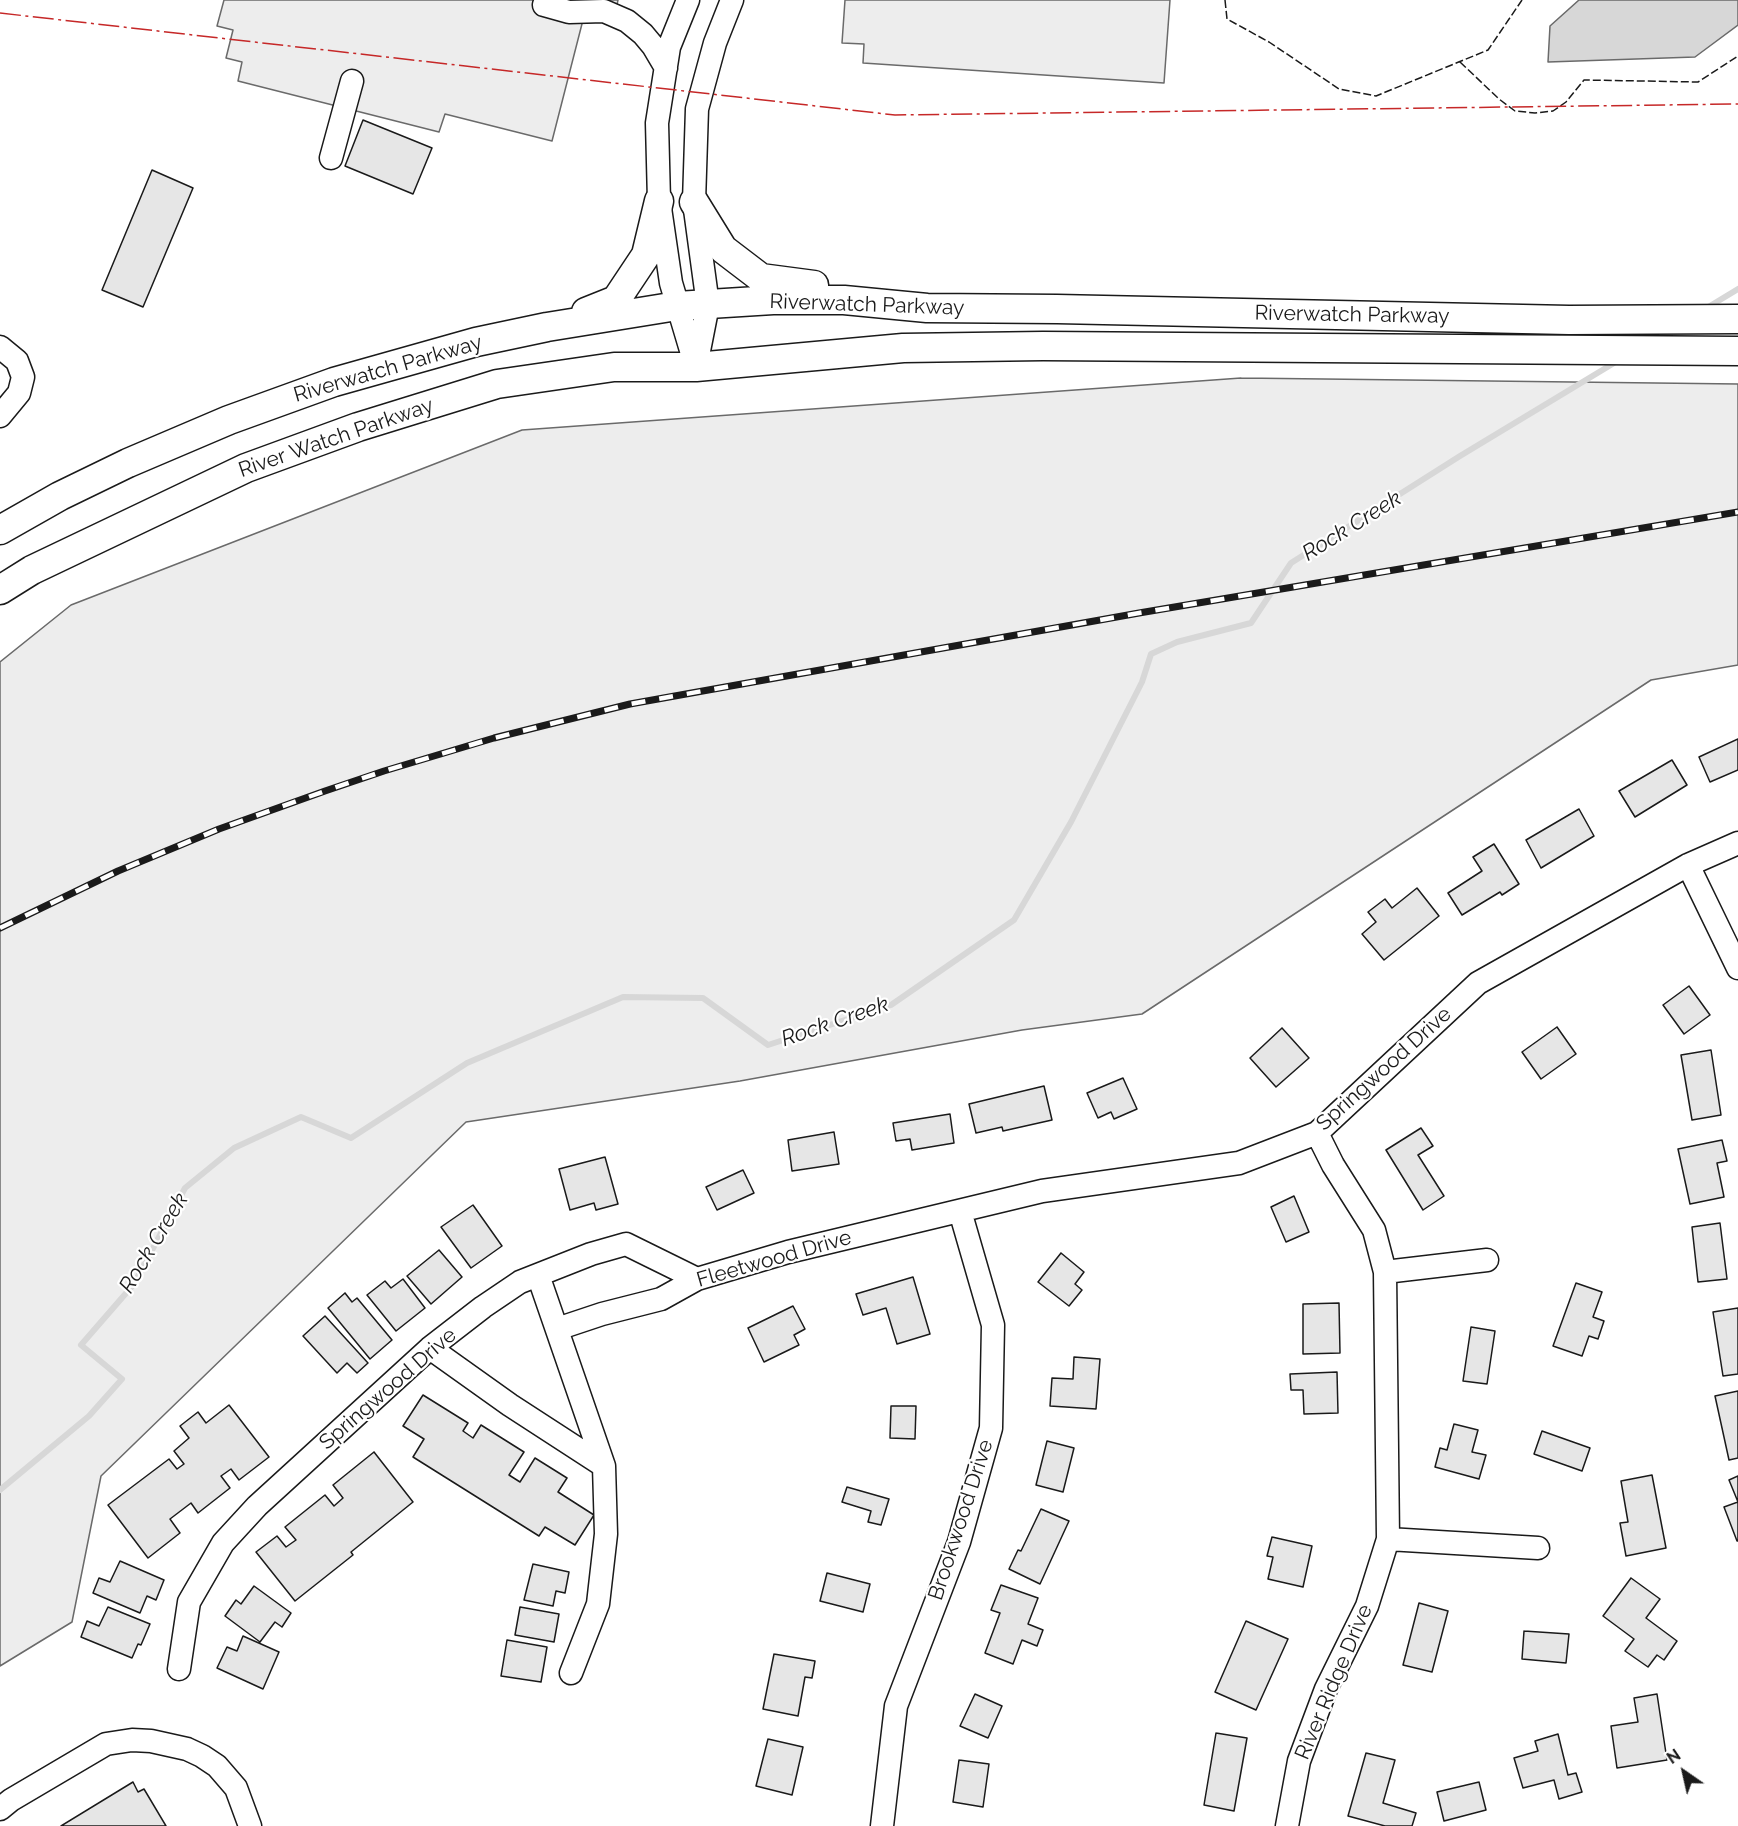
<!DOCTYPE html>
<html>
<head>
<meta charset="utf-8">
<style>
  body { margin:0 }
  #map { position:relative; width:1738px; height:1826px; overflow:hidden; background:#fff; font-family:Raleway,sans-serif }
  canvas { display:block }
  .north { position:absolute; left:1654px; top:1742px; width:60px; height:60px; -webkit-text-stroke:4px #fff; paint-order:stroke; rotate:326deg; font-size:16px; font-weight:700; line-height:24px; text-align:center; color:#1a1a1a }
  .north::after { content:''; display:block; margin:auto; width:21px; height:27px; background:#1a1a1a; clip-path:polygon(50% 0,100% 100%,50% 72%,0 100%) }
</style>
</head>
<body>
<div id="map">
<canvas width="1738" height="1826"></canvas>
<div class="north">N</div>
</div>
<script>
const ctx = document.querySelector('canvas').getContext('2d');
ctx.lineJoin = 'round';
function fill(path, color) {
  ctx.fillStyle = color;
  ctx.fill(path, 'evenodd');
}
function shape(rows) {
  const path = new Path2D();
  for (const r of rows) {
    path.moveTo(r[0], r[1]);
    for (let i = 2; i < r.length; i += 2) path.lineTo(r[i], r[i + 1]);
  }
  return path;
}
function trace(path, color, width, dash) {
  ctx.strokeStyle = color;
  ctx.lineWidth = width;
  ctx.lineCap = dash ? 'butt' : 'round';
  ctx.setLineDash(dash || []);
  ctx.stroke(path);
}
function drawText(font, color, halo, rows, align = 'center') {
  ctx.font = font + ' Raleway,sans-serif';
  ctx.lineWidth = 4.5;
  ctx.setLineDash([]);
  ctx.textBaseline = 'middle';
  ctx.strokeStyle = halo;
  ctx.fillStyle = color;
  for (const [text, x, y, turn = 0] of rows) {
    ctx.save();
    ctx.translate(x, y);
    ctx.rotate((+turn || 0) * Math.PI / 180);
    ctx.textAlign = isNaN(turn) ? turn : align;
    if (halo) ctx.strokeText(text, 0, 0);
    ctx.fillText(text, 0, 0);
    ctx.restore();
  }
}
const built = shape([
  [224,0,618,0,613,22,584,16,552,141,445,114,439,132,238,81,242,62,226,58,233,30,217,26,224,0],
  [845,0,1170,0,1164,83,863,63,864,44,842,43,845,0],
  [1241,378,1738,384,1738,665,1651,680,1142,1014,1022,1030,740,1081,466,1122,101,1476,72,1622,0,1666,0,662,71,605,522,430,1241,378]
]);
fill(built, '#ededed');
trace(built, '#6a6a6a', 1.5);
const water = shape([
  [1579,0,1738,0,1738,25,1695,57,1548,62,1550,26,1579,0]
]);
fill(water, '#d7d7d7');
trace(water, '#6a6a6a', 1.5);
trace(shape([
  [1705,309,1738,289],
  [0,1490,89,1416,122,1379,81,1345,134,1284,185,1188,234,1148,301,1117,351,1138,467,1063,623,997,703,998,768,1045,891,1005,1014,920,1071,822,1142,682,1151,654,1177,642,1251,623,1291,563,1460,456,1619,360]
]), '#d7d7d7', 6);
const building = shape([
  [363,120,432,148,413,194,345,166,363,120],
  [152,170,193,188,143,307,102,290,152,170],
  [1738,739,1738,770,1710,782,1699,757,1738,739],
  [1672,760,1687,785,1635,817,1619,791,1672,760],
  [1579,809,1594,836,1541,868,1526,840,1579,809],
  [1494,844,1519,884,1502,895,1500,892,1462,915,1448,893,1482,871,1473,857,1494,844],
  [1417,888,1439,916,1384,960,1362,934,1376,922,1368,912,1385,899,1392,908,1417,888],
  [1689,986,1710,1015,1684,1034,1663,1005,1689,986],
  [1557,1027,1576,1054,1541,1079,1522,1052,1557,1027],
  [1282,1028,1309,1058,1276,1087,1250,1058,1282,1028],
  [1711,1050,1721,1115,1692,1120,1681,1055,1711,1050],
  [1123,1078,1137,1109,1114,1119,1111,1112,1098,1118,1087,1093,1123,1078],
  [1044,1086,1052,1120,1003,1131,1002,1127,976,1133,969,1104,1044,1086],
  [950,1114,954,1143,912,1150,910,1139,896,1141,893,1123,950,1114],
  [1421,1128,1433,1146,1418,1155,1444,1196,1423,1210,1386,1150,1421,1128],
  [834,1132,839,1164,792,1171,788,1140,834,1132],
  [1722,1140,1727,1161,1717,1163,1724,1197,1690,1204,1678,1149,1722,1140],
  [605,1157,618,1204,596,1210,594,1203,570,1210,559,1169,605,1157],
  [743,1170,754,1193,717,1210,706,1187,743,1170],
  [1294,1196,1309,1232,1286,1242,1271,1207,1294,1196],
  [473,1205,502,1246,471,1268,441,1227,473,1205],
  [1720,1223,1727,1279,1698,1282,1692,1227,1720,1223],
  [439,1250,462,1277,431,1304,407,1276,439,1250],
  [1061,1253,1084,1272,1075,1284,1082,1290,1069,1306,1038,1282,1061,1253],
  [913,1277,930,1334,897,1344,886,1308,863,1315,856,1294,913,1277],
  [403,1279,425,1308,396,1331,367,1295,385,1281,391,1288,403,1279],
  [1576,1283,1602,1292,1593,1317,1604,1321,1598,1339,1589,1336,1582,1356,1553,1346,1576,1283],
  [345,1293,352,1302,357,1298,392,1340,370,1359,328,1308,345,1293],
  [1339,1303,1340,1353,1303,1354,1303,1304,1339,1303],
  [793,1306,805,1329,794,1335,799,1345,764,1362,748,1328,793,1306],
  [1738,1308,1738,1374,1723,1376,1713,1312,1738,1308],
  [325,1316,368,1363,357,1373,347,1363,337,1373,303,1336,325,1316],
  [1471,1327,1495,1331,1487,1384,1463,1381,1471,1327],
  [1074,1357,1100,1359,1096,1409,1050,1406,1052,1378,1073,1379,1074,1357],
  [1337,1372,1338,1413,1304,1414,1303,1390,1291,1390,1290,1374,1337,1372],
  [1738,1391,1738,1458,1729,1460,1715,1396,1738,1391],
  [423,1395,468,1423,463,1431,473,1438,481,1425,524,1452,509,1475,520,1482,535,1458,567,1478,558,1492,594,1515,575,1545,545,1527,539,1536,413,1457,424,1439,403,1426,423,1395],
  [229,1405,269,1457,239,1480,231,1469,221,1476,230,1488,198,1513,191,1503,170,1519,180,1533,148,1558,108,1505,169,1459,177,1469,184,1464,174,1451,189,1438,180,1426,198,1412,206,1423,229,1405],
  [891,1406,916,1406,915,1439,890,1438,891,1406],
  [1454,1424,1478,1430,1472,1452,1486,1455,1479,1479,1435,1467,1440,1448,1447,1450,1454,1424],
  [1542,1431,1590,1448,1582,1471,1534,1454,1542,1431],
  [1047,1441,1074,1448,1063,1492,1036,1485,1047,1441],
  [374,1452,413,1502,351,1552,353,1555,295,1601,256,1552,277,1536,286,1547,296,1540,285,1527,325,1495,334,1506,343,1498,333,1485,374,1452],
  [1652,1475,1666,1548,1626,1556,1620,1523,1628,1522,1621,1481,1652,1475],
  [1738,1476,1738,1541,1737,1541,1724,1507,1738,1502,1729,1480,1738,1476],
  [847,1487,889,1499,881,1525,868,1522,871,1511,842,1502,847,1487],
  [1041,1509,1069,1521,1040,1584,1009,1569,1018,1550,1021,1551,1041,1509],
  [1272,1537,1312,1546,1303,1587,1268,1579,1273,1557,1267,1556,1272,1537],
  [120,1561,164,1580,156,1600,147,1596,140,1613,93,1593,99,1578,110,1582,120,1561],
  [533,1564,569,1572,565,1593,556,1591,553,1606,524,1600,533,1564],
  [827,1573,870,1584,863,1612,820,1601,827,1573],
  [1631,1578,1660,1599,1646,1618,1677,1641,1664,1660,1657,1655,1648,1667,1625,1651,1634,1639,1603,1616,1631,1578],
  [1001,1585,1038,1598,1028,1624,1043,1630,1037,1646,1022,1640,1013,1664,985,1653,1000,1613,991,1610,1001,1585],
  [254,1586,291,1613,282,1627,275,1622,260,1642,225,1616,236,1600,241,1604,254,1586],
  [1419,1603,1448,1611,1432,1672,1403,1665,1419,1603],
  [108,1607,150,1624,141,1645,138,1644,132,1658,81,1637,87,1621,99,1626,108,1607],
  [520,1607,559,1614,554,1642,515,1635,520,1607],
  [1246,1621,1288,1639,1256,1710,1215,1692,1246,1621],
  [1524,1631,1569,1634,1566,1663,1522,1659,1524,1631],
  [243,1636,279,1652,263,1689,217,1668,227,1647,237,1651,243,1636],
  [507,1640,547,1647,541,1682,501,1676,507,1640],
  [774,1654,815,1661,812,1678,805,1677,798,1716,763,1709,774,1654],
  [975,1694,1002,1706,988,1738,960,1726,975,1694],
  [1657,1694,1667,1760,1617,1768,1611,1726,1638,1722,1634,1698,1657,1694],
  [1216,1733,1247,1738,1234,1811,1204,1805,1216,1733],
  [1558,1734,1568,1775,1576,1773,1582,1792,1559,1799,1554,1780,1523,1788,1514,1758,1538,1751,1535,1741,1558,1734],
  [768,1739,803,1747,792,1795,756,1786,768,1739],
  [1366,1753,1395,1760,1383,1803,1416,1813,1412,1826,1385,1826,1348,1816,1366,1753],
  [959,1760,989,1764,983,1807,953,1802,959,1760],
  [133,1782,138,1792,144,1789,166,1826,61,1826,133,1782],
  [1479,1782,1486,1810,1444,1821,1437,1792,1479,1782]
]);
fill(building, '#e6e6e6');
trace(building, '#1a1a1a', 1.5);
const minor = shape([
  [688,0,669,47,657,123,659,201,671,283,696,367],
  [544,5,569,12,604,11,627,21,643,34,653,46,666,68],
  [331,158,352,81],
  [0,347,17,361,23,377,19,393,0,416],
  [696,366,708,305,694,202,697,109,715,43,732,0],
  [1688,865,1738,968],
  [1385,1272,1487,1260],
  [538,1275,604,1466,606,1534,598,1604,571,1673],
  [557,1329,602,1314,661,1299,697,1279,788,1252,1042,1191,1239,1163,1317,1133,1478,983,1688,865,1738,843],
  [430,1348,510,1405,604,1466],
  [1388,1539,1538,1548],
  [179,1669,189,1602,223,1543,257,1506,430,1348,483,1307,520,1282,591,1254,626,1244,697,1279],
  [0,1809,11,1800,106,1744,132,1740,151,1741,187,1749,202,1756,217,1766,236,1788,250,1826],
  [882,1826,896,1706,959,1542,991,1428,993,1325,960,1211],
  [1287,1826,1299,1761,1326,1689,1367,1606,1388,1539,1385,1272,1374,1230,1333,1165,1317,1133]
]);
const major = shape([
  [694,202,723,249,761,278,814,285],
  [586,312,616,300,646,255,659,201],
  [0,530,60,496,128,463,229,420,334,382,476,342,547,327,677,306,773,300,844,300,927,308,1057,309,1569,320,1738,319],
  [0,590,32,570,246,468,358,427,497,384,614,367,696,367,903,348,1043,346,1738,351]
]);
trace(minor, '#1a1a1a', 25);
trace(major, '#1a1a1a', 31);
trace(minor, '#fff', 22);
trace(major, '#fff', 28);
const rail = shape([
  [0,928,118,871,219,829,325,791,384,771,494,738,630,704,1139,613,1738,512]
]);
trace(rail, '#1a1a1a', 7);
trace(rail, '#fff', 4.5, [14]);
trace(shape([
  [1225,0,1227,19,1269,42,1339,89,1376,96,1488,50,1522,0],
  [1460,62,1499,99,1515,111,1535,113,1553,111,1566,102,1584,80,1698,82,1738,56]
]), '#1a1a1a', 1.5, [8, 3]);
trace(shape([
  [0,13,895,115,1738,104]
]), '#c62828', 1.5, [21, 4.5, 3, 4.5]);
drawText('21px', '#1a1a1a', '#fff', [
  ["Riverwatch Parkway",867,305,2],
  ["Riverwatch Parkway",1352,315,1],
  ["Riverwatch Parkway",388,369,-16],
  ["River Watch Parkway",336,438,-19],
  ["Springwood Drive",1384,1069,-42],
  ["Fleetwood Drive",774,1259,-16],
  ["Springwood Drive",388,1389,-41],
  ["Brookwood Drive",961,1520,-72],
  ["River Ridge Drive",1334,1682,-67]
]);
drawText('italic 22px', '#1a1a1a', '#fff', [
  ["Rock Creek",1352,526,-32],
  ["Rock Creek",835,1022,-19],
  ["Rock Creek",154,1243,-59]
]);
</script>
</body>
</html>
